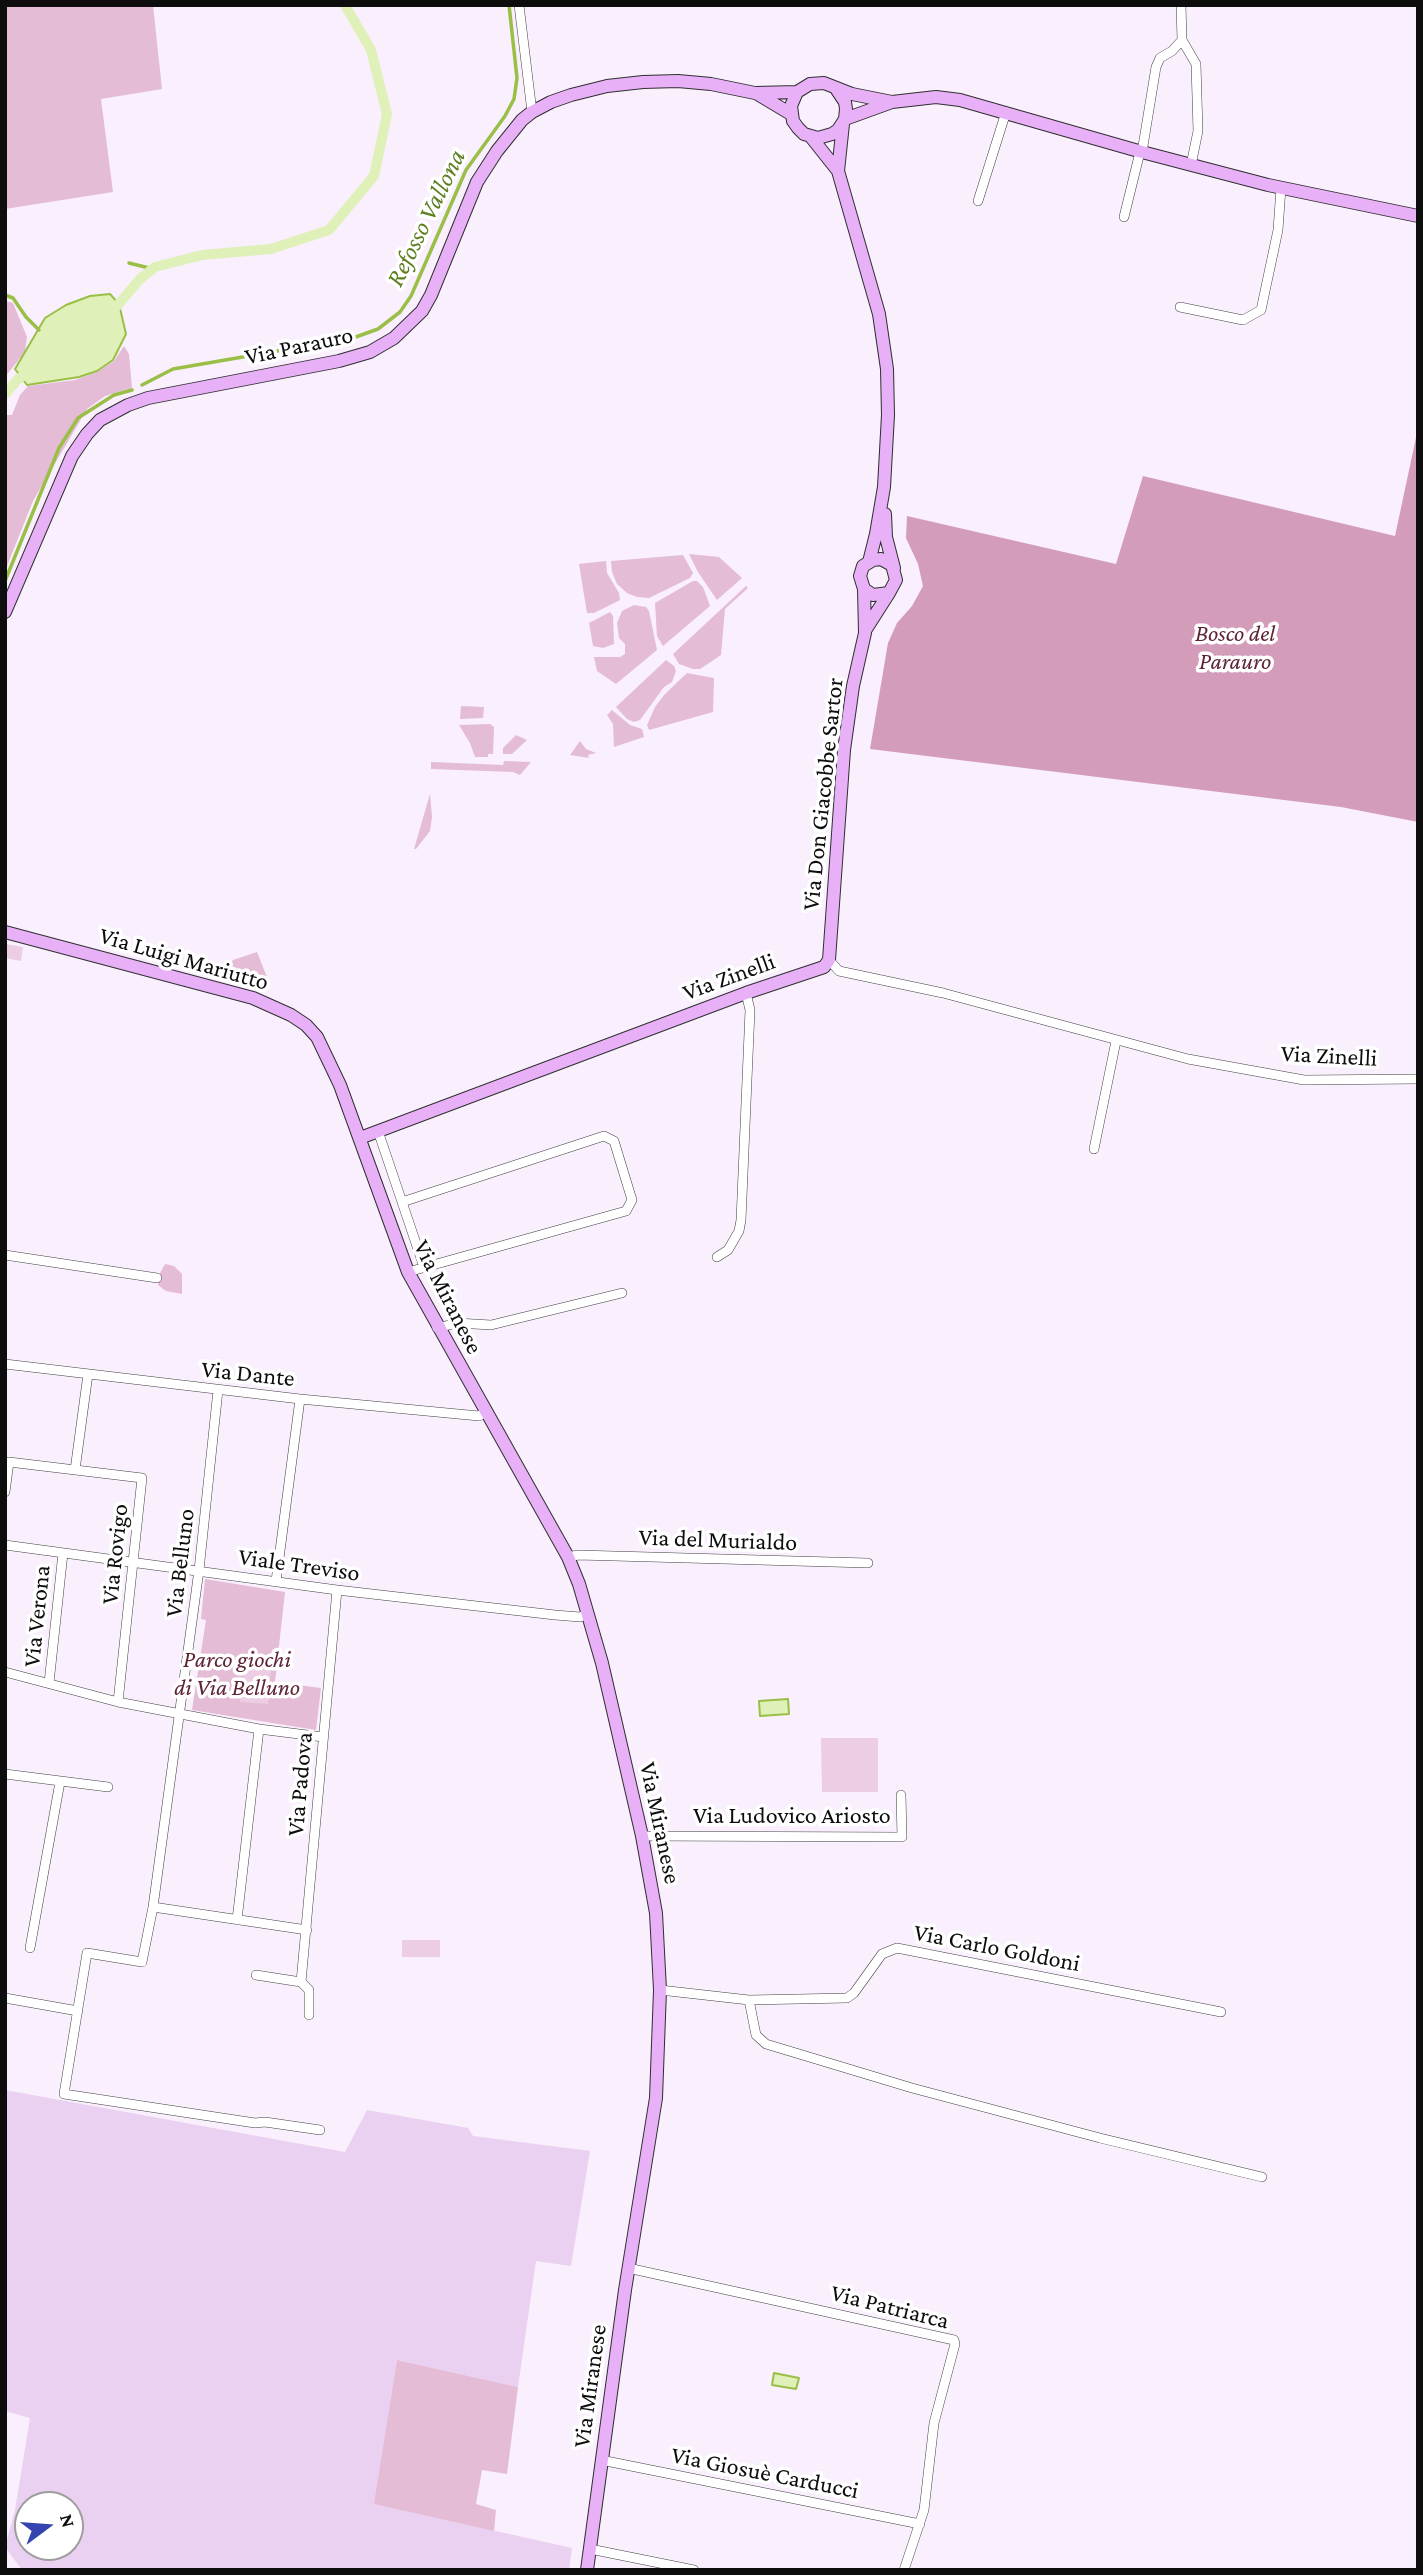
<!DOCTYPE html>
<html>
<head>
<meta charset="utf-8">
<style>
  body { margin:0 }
  #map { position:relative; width:1423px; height:2575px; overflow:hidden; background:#f9effd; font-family:"Crimson Pro",serif }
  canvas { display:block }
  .frame { position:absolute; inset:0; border:7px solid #0d0d0d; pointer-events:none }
  .north { position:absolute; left:14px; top:2491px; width:70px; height:70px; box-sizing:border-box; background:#fff; border:2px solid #9e9e9e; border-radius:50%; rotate:74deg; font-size:19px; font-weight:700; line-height:28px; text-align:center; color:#0d0d0d }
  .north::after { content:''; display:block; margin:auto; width:24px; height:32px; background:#3445af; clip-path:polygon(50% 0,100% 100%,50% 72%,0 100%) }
</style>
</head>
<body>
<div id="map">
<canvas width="1423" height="2575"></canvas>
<div class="frame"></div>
<div class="north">N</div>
</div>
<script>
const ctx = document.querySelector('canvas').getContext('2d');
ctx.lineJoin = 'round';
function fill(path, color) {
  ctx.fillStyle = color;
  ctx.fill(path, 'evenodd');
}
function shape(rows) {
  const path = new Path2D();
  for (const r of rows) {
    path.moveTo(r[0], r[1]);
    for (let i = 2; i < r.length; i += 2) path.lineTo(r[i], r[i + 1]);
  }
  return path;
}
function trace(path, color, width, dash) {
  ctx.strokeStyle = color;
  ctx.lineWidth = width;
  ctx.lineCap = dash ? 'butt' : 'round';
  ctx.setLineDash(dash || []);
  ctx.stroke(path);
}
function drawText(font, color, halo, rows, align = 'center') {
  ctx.font = font + ' "Crimson Pro",serif';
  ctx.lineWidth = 7;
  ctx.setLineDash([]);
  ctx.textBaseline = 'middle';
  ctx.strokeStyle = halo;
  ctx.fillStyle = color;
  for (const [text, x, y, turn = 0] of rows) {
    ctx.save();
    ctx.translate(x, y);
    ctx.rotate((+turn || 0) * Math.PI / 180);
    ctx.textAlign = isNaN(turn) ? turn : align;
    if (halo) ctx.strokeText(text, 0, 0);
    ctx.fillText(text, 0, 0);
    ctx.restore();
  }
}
fill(shape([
  [5,2090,345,2152,367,2110,468,2128,473,2136,590,2151,571,2266,536,2261,518,2387,397,2360,375,2504,572,2548,569,2570,22,2570,5,2547,15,2510,30,2418,5,2411],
  [28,2505,70,2505,70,2547,28,2547]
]), '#ebd1f1');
fill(shape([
  [5,5,153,5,162,89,101,99,113,192,5,209],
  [5,301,13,303,27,337,25,352,5,377],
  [124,346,129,354,132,388,105,396,87,409,33,501,5,571,5,415,12,415,20,395,28,386,75,380,97,372,114,361],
  [689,554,719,557,742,578,717,600,698,572],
  [683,555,693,573,690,578,649,598,637,597,627,593,617,584,612,572,611,561],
  [606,561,607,573,619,593,620,600,594,613,587,613,579,564],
  [693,581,697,581,703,587,710,606,663,646,657,636,655,603],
  [746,586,748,588,725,609,721,655,700,669,693,669,679,664,673,654],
  [634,605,646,607,649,611,657,650,616,684,597,671,594,657,620,657,625,654,625,644,619,638,617,623,622,611],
  [610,612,613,616,614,644,603,648,593,646,589,623],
  [666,660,674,666,676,671,672,682,664,687,640,720,634,722,627,719,616,707],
  [687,673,714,678,713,712,649,730,647,725,655,707,664,695],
  [461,706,484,707,483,718,460,719],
  [612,710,630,725,642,729,644,737,614,747,613,724,607,715],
  [490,724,494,727,493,754,488,754,488,757,475,757,470,743,459,725],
  [516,735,527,740,512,754,503,754,503,748],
  [580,741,586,749,596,753,588,755,589,758,570,755],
  [504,761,531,762,520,775,513,772,431,769,431,762,503,765],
  [430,794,432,817,430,831,416,849,414,849],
  [257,952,267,977,234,971,229,966,233,960],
  [165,1264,174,1266,182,1274,182,1294,166,1291,158,1285,160,1273],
  [205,1579,285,1592,275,1682,321,1688,316,1730,192,1710,206,1620,201,1619],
  [397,2360,518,2387,507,2474,482,2470,476,2504,496,2510,494,2531,374,2504]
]), '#e4bcd5');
fill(shape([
  [1418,428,1418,822,1341,807,870,749,888,643,897,623,912,606,923,586,918,564,906,538,907,516,1116,564,1143,476,1395,536]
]), '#d39dba');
fill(shape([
  [5,944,23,947,21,961,5,958],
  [246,1655,272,1659,268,1704,240,1702],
  [821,1738,878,1738,878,1792,822,1792],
  [402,1940,440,1940,440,1957,402,1957]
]), '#eccde4');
const water = shape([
  [110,294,119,304,126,334,113,360,97,371,79,377,27,385,15,369,45,318,66,305,90,296,110,294],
  [788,1699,789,1714,760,1716,759,1701,788,1699],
  [774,2373,799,2378,796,2389,772,2385,774,2373]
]);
fill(water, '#e0f0b9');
trace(water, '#9abf47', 2);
trace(shape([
  [129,263,153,269],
  [5,295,13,298,26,317,39,330],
  [142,385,173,369,353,338,378,329,400,312,411,296,466,170,505,116,514,99,517,78,509,5],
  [5,581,59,448,78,418,114,395,132,390]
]), '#9abf47', 3.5);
trace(shape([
  [111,313,140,279,155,267,202,255,271,249,329,230,374,176,387,114,371,50,345,5],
  [5,394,18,379,33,370]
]), '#e0f0b9', 10);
const street = shape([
  [519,5,532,112],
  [1182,40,1196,64,1198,131,1191,165],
  [1142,152,1156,67,1160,58,1172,51,1182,40,1181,5],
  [978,201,1006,112],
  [1124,217,1140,152],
  [1180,307,1243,320,1261,310,1278,230,1281,188],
  [829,960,839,971,943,993,1188,1059,1304,1080,1418,1079],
  [378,1131,424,1267],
  [1094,1149,1116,1041],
  [402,1202,604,1136,614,1141,632,1200,626,1211,408,1272],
  [5,1255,157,1278],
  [717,1257,728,1250,739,1231,741,1220,750,1010,746,993],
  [437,1328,457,1323,491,1325,622,1293],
  [5,1364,300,1399,479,1416,486,1412],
  [218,1390,199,1570,153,1907,307,1930],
  [75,1470,88,1374],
  [5,1492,9,1462,142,1478,118,1702],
  [5,1545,337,1590,555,1615,580,1617,588,1614],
  [568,1557,578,1555,868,1563],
  [276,1581,300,1399],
  [5,1672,118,1702,259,1729,323,1737],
  [49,1683,63,1553],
  [5,1774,108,1787],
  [642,1836,902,1837,901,1795],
  [153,1907,142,1962,87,1953,64,2094,255,2123,265,2122,320,2130],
  [237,1920,259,1729],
  [30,1948,60,1782],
  [256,1975,301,1982,337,1590],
  [301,1982,309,1990,309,2015],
  [660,1990,749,2000,847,1998,854,1993,882,1954,897,1948,1221,2012],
  [5,1998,78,2011],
  [749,2000,756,2035,766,2044,912,2088,1100,2138,1262,2177],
  [628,2268,954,2340,955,2344,934,2423,924,2510,904,2570],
  [601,2460,920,2524],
  [590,2549,694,2570]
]);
const secondary = shape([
  [837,90,845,102,846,109,845,119,838,130,832,134,818,138,804,134,798,128,793,121,791,106,797,92,810,84,824,83,852,94,892,102],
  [756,93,791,114],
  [845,119,892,102,936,97,960,100,1142,152,1268,185,1418,216],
  [843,124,838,171,879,314,887,369,888,415,884,487,876,534,869,562],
  [811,137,838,171],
  [885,514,886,537,894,568],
  [5,612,72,456,87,434,100,420,128,405,148,398,339,361,370,352,394,338,422,311,431,295,477,182,497,151,522,120,532,112,551,102,571,95,607,86,643,82,678,81,711,84,755,93,797,92],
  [866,629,889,593],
  [5,932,253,998,291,1015,306,1025,317,1037,340,1085,408,1272,568,1557,579,1584,602,1663,642,1836,656,1913,660,1990,656,2098,625,2290,587,2570],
  [360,1138,746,993,824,967,829,960,844,750,853,686,865,633,864,589,860,576,863,566,873,560,881,559,892,565,896,580,889,593,873,595,864,589]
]);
trace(street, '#404040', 10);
trace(secondary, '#2f2f2f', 14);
trace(street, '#fff', 9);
trace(secondary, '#e8b1f7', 12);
drawText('24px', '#0d0d0d', '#fff', [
  ["Via Parauro",299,346,-12],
  ["Via Don Giacobbe Sartor",823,794,-84],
  ["Via Luigi Mariutto",184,959,16],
  ["Via Zinelli",729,977,-20],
  ["Via Zinelli",1329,1056,3],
  ["Via Miranese",448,1297,63],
  ["Via Dante",248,1374,6],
  ["Via del Murialdo",718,1540,2],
  ["Via Rovigo",115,1554,-84],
  ["Via Belluno",180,1563,-83],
  ["Viale Treviso",299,1565,8],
  ["Via Verona",37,1616,-84],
  ["Via Padova",300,1784,-85],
  ["Via Ludovico Ariosto",792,1816],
  ["Via Miranese",660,1823,78],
  ["Via Carlo Goldoni",997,1948,11],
  ["Via Patriarca",890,2307,14],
  ["Via Miranese",590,2386,-82],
  ["Via Giosuè Carducci",765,2473,11]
]);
drawText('italic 24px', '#5e2436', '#fff', [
  ["Bosco del",1235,634],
  ["Parauro",1235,662],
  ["Parco giochi",237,1660],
  ["di Via Belluno",237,1688]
]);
drawText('italic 26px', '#5e7f20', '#fff', [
  ["Refosso Vallona",426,218,-64]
]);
</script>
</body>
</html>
